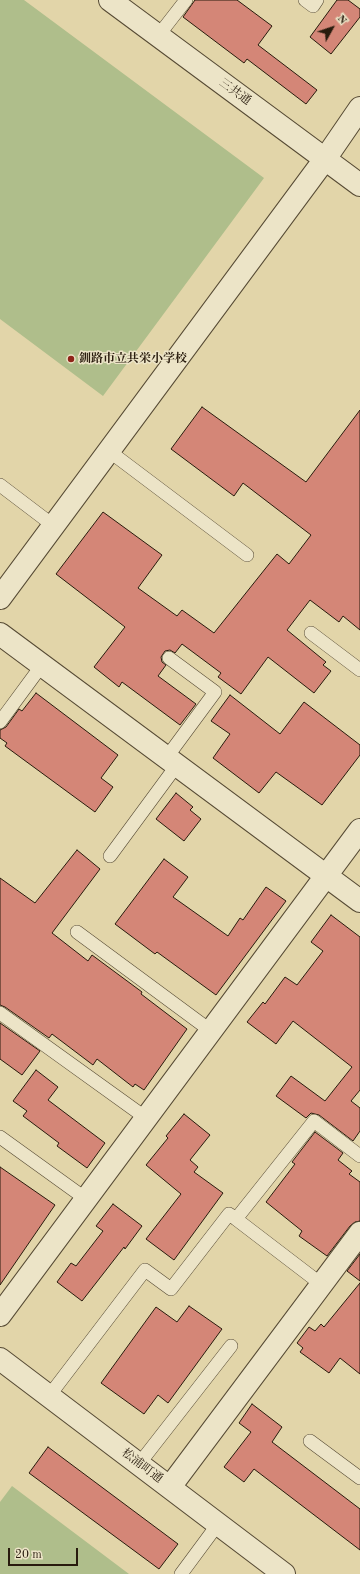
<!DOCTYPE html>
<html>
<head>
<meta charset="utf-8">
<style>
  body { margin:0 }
  #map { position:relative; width:360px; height:1574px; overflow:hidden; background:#e2d5a9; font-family:"Old Standard TT",serif }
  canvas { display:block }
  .north { position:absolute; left:312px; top:8px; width:40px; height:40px; -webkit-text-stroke:3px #ece4c7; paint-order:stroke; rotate:50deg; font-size:11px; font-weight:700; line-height:16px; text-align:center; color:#281b0d }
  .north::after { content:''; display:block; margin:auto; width:14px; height:18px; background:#281b0d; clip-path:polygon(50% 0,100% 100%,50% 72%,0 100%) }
  .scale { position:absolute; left:8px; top:1548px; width:70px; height:18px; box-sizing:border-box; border:2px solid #281b0d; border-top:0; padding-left:5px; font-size:12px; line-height:14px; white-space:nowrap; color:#281b0d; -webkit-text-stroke:3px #ece4c7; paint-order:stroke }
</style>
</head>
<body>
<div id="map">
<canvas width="360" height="1574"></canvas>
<div class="north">N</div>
<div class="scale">20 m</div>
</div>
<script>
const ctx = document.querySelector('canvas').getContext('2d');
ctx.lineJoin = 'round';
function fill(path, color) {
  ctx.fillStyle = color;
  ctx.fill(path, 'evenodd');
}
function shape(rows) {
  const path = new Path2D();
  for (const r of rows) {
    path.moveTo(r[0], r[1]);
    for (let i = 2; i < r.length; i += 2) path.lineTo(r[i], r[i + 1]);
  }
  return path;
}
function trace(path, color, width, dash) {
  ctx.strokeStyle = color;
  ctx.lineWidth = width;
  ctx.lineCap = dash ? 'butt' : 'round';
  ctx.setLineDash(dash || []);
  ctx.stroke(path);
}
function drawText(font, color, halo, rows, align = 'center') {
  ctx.font = font + ' "Old Standard TT","Noto Serif JP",serif';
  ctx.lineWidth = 3;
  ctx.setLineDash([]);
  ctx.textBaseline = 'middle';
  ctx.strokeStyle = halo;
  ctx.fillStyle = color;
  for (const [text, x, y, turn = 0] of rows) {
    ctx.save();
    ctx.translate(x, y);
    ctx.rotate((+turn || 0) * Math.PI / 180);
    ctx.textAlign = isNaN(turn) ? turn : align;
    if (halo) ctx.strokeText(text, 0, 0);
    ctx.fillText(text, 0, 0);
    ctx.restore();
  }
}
fill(shape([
  [0,0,24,0,264,178,103,396,0,319],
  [12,1486,129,1574,0,1574,0,1502]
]), '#afbe8b');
const building = shape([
  [195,0,237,0,272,26,258,45,317,90,306,104,247,59,244,63,183,17,195,0],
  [337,0,348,0,360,9,360,17,331,54,310,37,337,0],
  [202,407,306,482,360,410,360,630,343,616,339,622,310,600,287,630,326,662,323,665,331,671,314,693,268,657,241,694,218,677,221,673,182,644,175,653,170,650,165,651,161,657,162,662,166,665,158,676,196,704,180,725,122,682,119,687,94,667,125,627,56,574,103,512,162,555,138,588,177,616,182,610,214,633,277,554,289,564,311,535,243,483,234,496,171,449,202,407],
  [36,693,118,755,101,778,113,787,95,812,5,746,7,743,0,738,0,730,6,727,19,709,22,711,36,693],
  [230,695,280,734,304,702,360,745,360,755,322,805,276,772,259,793,213,758,230,734,211,721,230,695],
  [176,793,193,807,190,810,201,819,184,841,156,819,176,793],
  [77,850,100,869,52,933,88,961,92,955,142,992,141,994,187,1029,144,1090,135,1084,133,1087,97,1059,93,1065,52,1034,49,1038,5,1007,0,1005,0,878,35,903,77,850],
  [164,859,188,877,173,897,228,936,240,918,243,920,266,887,286,901,216,995,157,952,155,954,115,924,164,859],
  [331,915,360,937,360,1090,351,1101,360,1108,360,1131,353,1141,319,1115,311,1113,306,1118,276,1096,291,1076,325,1101,352,1067,293,1021,276,1044,247,1022,263,1002,265,1004,285,977,297,985,323,951,311,942,331,915],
  [0,1023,40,1051,22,1075,0,1059,0,1023],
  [36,1070,58,1087,48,1100,105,1143,87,1168,57,1146,59,1143,23,1116,27,1111,13,1101,36,1070],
  [184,1114,210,1135,190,1160,198,1167,194,1172,223,1193,174,1260,146,1239,181,1194,146,1165,168,1138,166,1136,184,1114],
  [315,1132,343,1153,338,1160,352,1171,349,1174,360,1182,360,1221,355,1222,350,1226,327,1256,299,1236,302,1231,266,1202,295,1164,292,1162,315,1132],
  [0,1167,55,1205,0,1285,0,1167],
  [113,1204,142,1226,125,1249,124,1247,82,1301,57,1282,71,1263,76,1266,103,1231,96,1226,113,1204],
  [360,1254,360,1281,347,1271,360,1254],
  [360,1283,360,1374,340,1358,329,1373,300,1352,303,1348,297,1343,309,1327,315,1331,321,1324,324,1327,360,1283],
  [189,1306,222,1329,168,1403,158,1395,144,1414,101,1383,156,1307,177,1322,189,1306],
  [252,1404,282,1427,272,1442,360,1509,360,1550,254,1469,244,1482,224,1467,251,1432,239,1423,252,1404],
  [48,1447,178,1544,159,1569,29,1473,48,1447]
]);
fill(building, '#d48677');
trace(building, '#281b0d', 1);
const service = shape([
  [305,0,313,6,317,0],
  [158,36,186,0],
  [109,451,247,555],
  [0,485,54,526],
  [311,633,360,670],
  [0,722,42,665],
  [167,757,215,692,169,658],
  [110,856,177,765],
  [77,932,211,1031],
  [0,1013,146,1118],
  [0,1137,86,1199],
  [321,1284,236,1219,314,1121,360,1156],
  [49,1396,145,1270,171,1289,229,1214,236,1219],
  [310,1441,360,1478],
  [139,1464,231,1346],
  [181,1574,218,1524]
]);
const minor = shape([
  [0,634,360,901],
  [0,1315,360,830],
  [0,1359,284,1574],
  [170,1487,360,1233]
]);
const tertiary = shape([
  [110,0,360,185],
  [0,598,325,159,360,108]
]);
trace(service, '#564a34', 14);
trace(minor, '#564a34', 24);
trace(tertiary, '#564a34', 24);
trace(service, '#ece4c7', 13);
trace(minor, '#ece4c7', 22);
trace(tertiary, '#ece4c7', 22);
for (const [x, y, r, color] of [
  [71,359,4,"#8f2418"]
]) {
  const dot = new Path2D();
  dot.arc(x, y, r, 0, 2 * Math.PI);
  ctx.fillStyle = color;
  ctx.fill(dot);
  trace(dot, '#ece4c7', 1.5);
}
drawText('12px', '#281b0d', '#ece4c7', [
  ["三共通",235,92,36],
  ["松浦町通",142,1466,37]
]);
drawText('bold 12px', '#281b0d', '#ece4c7', [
  ["釧路市立共栄小学校",79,359]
], 'left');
</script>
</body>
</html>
